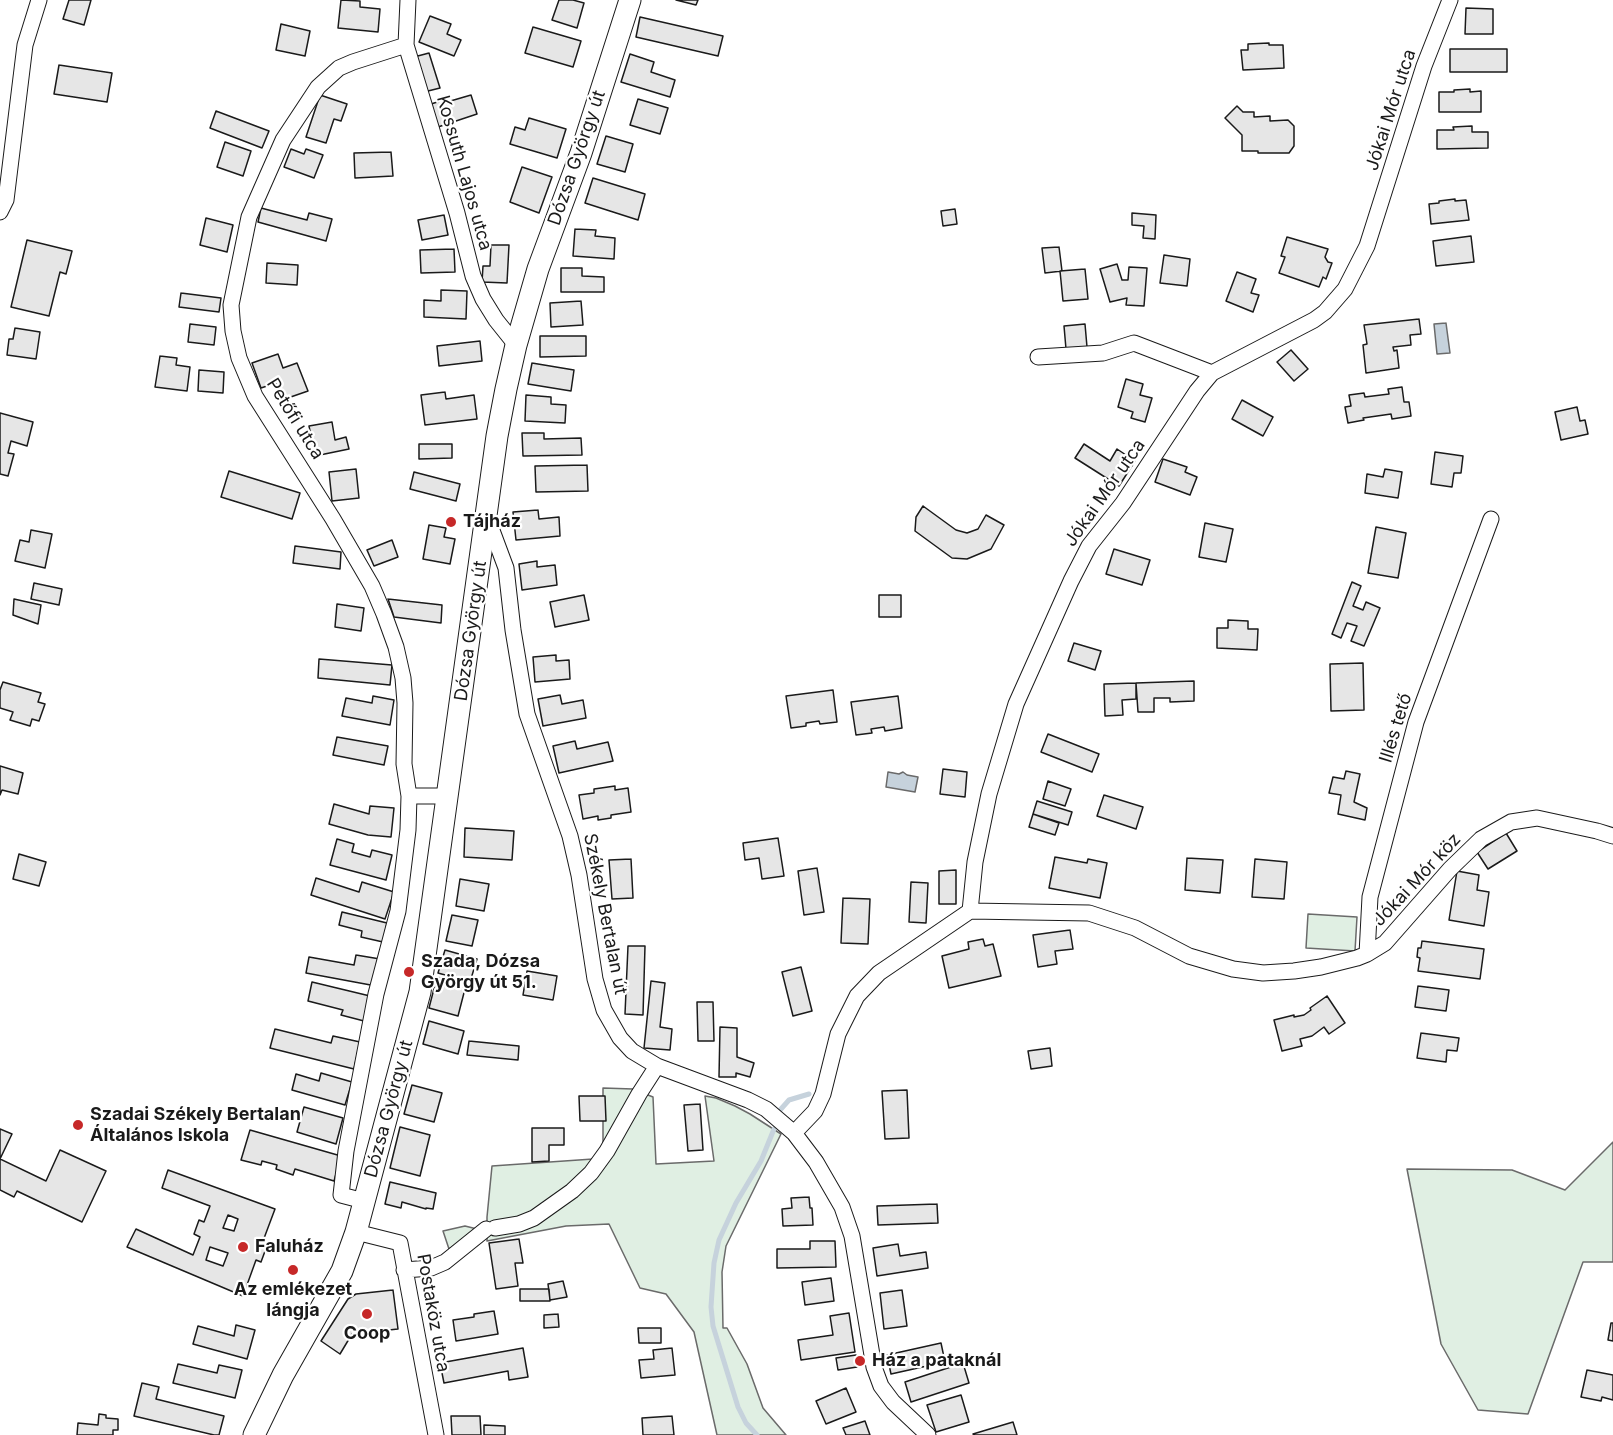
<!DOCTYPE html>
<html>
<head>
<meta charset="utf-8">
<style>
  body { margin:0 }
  canvas { display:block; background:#fff }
</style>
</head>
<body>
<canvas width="1613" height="1435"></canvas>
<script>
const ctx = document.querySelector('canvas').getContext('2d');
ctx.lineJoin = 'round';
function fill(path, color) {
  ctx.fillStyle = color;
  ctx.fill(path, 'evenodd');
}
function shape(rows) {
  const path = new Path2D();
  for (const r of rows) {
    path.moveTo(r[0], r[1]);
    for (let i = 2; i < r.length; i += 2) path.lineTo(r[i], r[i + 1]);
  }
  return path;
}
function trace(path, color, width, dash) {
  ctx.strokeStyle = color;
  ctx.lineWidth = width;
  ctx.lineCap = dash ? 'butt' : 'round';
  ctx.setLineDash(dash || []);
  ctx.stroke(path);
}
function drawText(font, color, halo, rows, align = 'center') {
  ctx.font = font + ' Inter,sans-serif';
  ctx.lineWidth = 4.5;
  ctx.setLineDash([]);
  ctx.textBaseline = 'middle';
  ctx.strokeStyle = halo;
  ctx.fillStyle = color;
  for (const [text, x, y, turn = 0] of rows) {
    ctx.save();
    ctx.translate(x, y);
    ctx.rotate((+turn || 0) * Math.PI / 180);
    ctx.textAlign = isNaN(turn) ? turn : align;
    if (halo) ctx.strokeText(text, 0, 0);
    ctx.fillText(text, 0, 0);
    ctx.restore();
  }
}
const green = shape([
  [1308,914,1357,917,1355,951,1306,948,1308,914],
  [603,1088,633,1089,653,1097,656,1164,714,1161,705,1096,716,1098,735,1106,750,1114,781,1134,726,1246,722,1272,723,1328,727,1328,747,1364,763,1408,786,1435,717,1435,694,1332,666,1294,640,1288,609,1224,566,1226,487,1241,487,1217,492,1166,593,1159,603,1148,603,1088],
  [1613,1142,1613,1262,1583,1262,1528,1414,1478,1410,1441,1344,1407,1169,1512,1170,1565,1190,1613,1142],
  [465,1226,481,1230,449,1249,443,1231,465,1226]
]);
fill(green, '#e0efe3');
trace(green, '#6a6a6a', 1.5);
const water = shape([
  [1446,323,1450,353,1437,354,1434,324,1446,323],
  [888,772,899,774,903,772,907,775,918,777,915,792,886,787,888,772]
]);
fill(water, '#c6d2dc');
trace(water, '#6a6a6a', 1.5);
trace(shape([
  [781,1109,789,1100,809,1094],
  [757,1435,746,1423,738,1407,713,1326,711,1307,712,1292,714,1263,719,1240,736,1203,761,1161,774,1129]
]), '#c6d2dc', 5);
const building = shape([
  [69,0,91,0,84,25,63,19,69,0],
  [341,0,360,1,360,7,380,9,378,32,338,28,341,0],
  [559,0,573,0,584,3,577,28,552,20,559,0],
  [676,0,698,0,696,5,676,0],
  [1466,8,1493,9,1493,34,1465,34,1466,8],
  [430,16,451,24,447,34,461,40,454,56,419,42,430,16],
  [640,17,723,36,718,56,636,37,640,17],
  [281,24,310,31,305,56,276,50,281,24],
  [533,27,581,41,573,67,525,53,533,27],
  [1269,43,1269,45,1283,45,1284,68,1243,70,1241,50,1248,50,1248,44,1269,43],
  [1450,49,1507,49,1507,72,1450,72,1450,49],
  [429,53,440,88,424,92,414,57,429,53],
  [630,54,654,62,651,72,675,80,670,97,621,82,630,54],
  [59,65,112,73,107,102,54,94,59,65],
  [1470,89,1470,92,1481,91,1481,112,1439,112,1439,92,1454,92,1454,90,1470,89],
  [320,95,347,104,341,121,334,119,326,143,306,137,320,95],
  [471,95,477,114,438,127,431,104,447,99,447,102,471,95],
  [638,99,668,108,660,134,630,125,638,99],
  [1237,106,1243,112,1254,112,1254,117,1270,116,1270,121,1288,120,1294,126,1294,146,1289,153,1258,153,1258,151,1242,151,1242,135,1225,118,1237,106],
  [216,111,269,131,262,148,210,128,216,111],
  [529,118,566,129,557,158,510,144,515,127,525,130,529,118],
  [1472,126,1472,132,1488,132,1488,148,1437,149,1437,130,1454,130,1453,127,1472,126],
  [606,136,633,144,625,172,597,164,606,136],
  [225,142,251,151,243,176,217,167,225,142],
  [291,149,304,154,306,149,323,155,314,178,284,167,291,149],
  [391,152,393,176,355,178,354,153,391,152],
  [522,167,552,177,539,213,510,202,522,167],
  [593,178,645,194,638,220,585,203,593,178],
  [1455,199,1455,201,1466,200,1469,220,1431,224,1429,204,1439,203,1439,201,1455,199],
  [261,208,307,220,309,213,332,219,326,241,258,222,261,208],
  [955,209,957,224,943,226,941,211,955,209],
  [1132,213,1156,215,1155,239,1143,238,1144,226,1132,225,1132,213],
  [444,215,448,235,422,240,418,220,444,215],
  [206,218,233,225,227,252,200,245,206,218],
  [575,229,596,230,595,236,615,238,614,259,573,256,575,229],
  [1471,236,1474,262,1436,266,1433,241,1471,236],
  [1287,237,1328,249,1325,257,1328,262,1332,263,1326,279,1323,277,1319,287,1279,273,1285,257,1281,256,1287,237],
  [27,240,72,251,66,274,60,272,49,316,11,307,27,240],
  [491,245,509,245,507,283,482,282,483,266,490,266,491,245],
  [1059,247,1062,271,1045,273,1042,248,1059,247],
  [454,249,455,272,421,273,420,250,454,249],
  [1164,255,1190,259,1187,286,1160,283,1164,255],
  [267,263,298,265,297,285,266,283,267,263],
  [1117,264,1122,280,1128,280,1129,267,1147,268,1144,306,1126,305,1127,298,1110,302,1100,269,1117,264],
  [561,268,582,268,582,276,604,277,604,292,561,292,561,268],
  [1085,269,1088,299,1063,301,1060,271,1085,269],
  [1237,272,1256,279,1251,293,1259,295,1253,312,1226,301,1237,272],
  [441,290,467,291,466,319,424,317,424,300,441,301,441,290],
  [181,293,221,298,219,312,179,307,181,293],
  [581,301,583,325,551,327,550,303,581,301],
  [1419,319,1421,334,1410,335,1411,345,1393,347,1394,351,1397,350,1399,368,1366,373,1363,345,1367,344,1364,325,1419,319],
  [190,324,216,327,214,345,188,342,190,324],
  [1085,324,1087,347,1066,349,1064,326,1085,324],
  [15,328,40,332,36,359,7,355,9,339,13,339,15,328],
  [540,336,586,336,586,356,540,357,540,336],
  [480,341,482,361,439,366,437,346,480,341],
  [1291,350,1308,369,1294,381,1277,362,1291,350],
  [278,354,283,368,297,363,308,391,282,400,276,383,261,388,252,363,278,354],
  [160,356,177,358,176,365,190,367,187,391,155,387,160,356],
  [532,363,574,370,571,391,528,384,532,363],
  [199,370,224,372,223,393,198,391,199,370],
  [1126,379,1143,384,1140,395,1152,398,1145,422,1131,418,1133,412,1118,407,1126,379],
  [1402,387,1404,402,1409,402,1411,416,1392,419,1391,414,1363,418,1364,420,1348,423,1345,407,1351,406,1349,395,1364,393,1365,397,1389,394,1388,389,1402,387],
  [445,392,446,399,474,395,477,419,425,425,421,395,445,392],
  [526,395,551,397,551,404,566,405,565,423,525,421,526,395],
  [1242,400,1273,417,1263,436,1232,419,1242,400],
  [1577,407,1580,421,1585,420,1588,434,1561,440,1555,412,1577,407],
  [0,413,33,422,27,446,11,441,8,453,14,454,8,476,0,474,0,413],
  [332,422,335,440,346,437,349,449,315,456,309,426,332,422],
  [522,433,544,433,544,439,581,438,582,455,523,456,522,433],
  [419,444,452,444,452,458,419,459,419,444],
  [1084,444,1110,461,1117,449,1135,461,1119,486,1075,458,1084,444],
  [1435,452,1463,456,1461,473,1454,473,1452,487,1431,484,1435,452],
  [1163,459,1187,467,1185,472,1197,477,1190,495,1155,482,1163,459],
  [587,465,588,491,536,492,535,466,587,465],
  [356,469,359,498,332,501,329,472,356,469],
  [1385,469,1402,472,1398,498,1365,493,1367,474,1383,477,1385,469],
  [229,471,300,493,292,519,221,497,229,471],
  [414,472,460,484,456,501,410,489,414,472],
  [923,506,956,530,967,533,978,529,986,515,1004,525,991,549,967,559,952,558,915,531,916,517,923,506],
  [538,510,539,519,559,517,560,536,516,540,513,512,538,510],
  [1205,523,1233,529,1226,562,1199,557,1205,523],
  [429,525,446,528,444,537,455,539,450,564,423,559,429,525],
  [1376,527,1406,533,1398,578,1368,573,1376,527],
  [31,530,52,534,45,568,15,561,20,540,29,542,31,530],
  [392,540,398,557,374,566,367,550,392,540],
  [295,546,341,552,340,569,293,563,295,546],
  [1114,549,1150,560,1142,585,1106,574,1114,549],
  [537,561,537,567,555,565,557,585,522,590,519,564,537,561],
  [1352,582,1361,586,1353,606,1363,610,1366,602,1380,608,1364,646,1351,641,1357,626,1347,623,1341,638,1332,634,1352,582],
  [34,583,62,589,59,605,31,599,34,583],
  [584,595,589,620,555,627,550,602,584,595],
  [879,595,901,595,901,617,879,617,879,595],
  [14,599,41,605,38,624,13,615,14,599],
  [388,599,442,605,441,623,394,617,388,599],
  [337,604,364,608,361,631,335,627,337,604],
  [1228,620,1248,621,1248,629,1258,629,1257,650,1217,648,1217,628,1228,628,1228,620],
  [1074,643,1101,651,1095,670,1068,661,1074,643],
  [556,655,556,661,569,660,570,679,535,682,533,657,556,655],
  [319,659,392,665,390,685,318,678,319,659],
  [1363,663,1364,710,1331,711,1330,664,1363,663],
  [1194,681,1194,701,1170,702,1170,698,1154,698,1154,712,1138,712,1136,683,1194,681],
  [3,682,41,693,38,702,45,704,39,721,32,719,30,726,10,720,13,712,0,708,0,690,3,682],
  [1136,683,1136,699,1122,700,1123,715,1105,716,1104,684,1136,683],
  [833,690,837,722,820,724,819,721,806,723,806,726,791,728,786,696,833,690],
  [560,695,562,704,583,700,586,718,543,726,538,699,560,695],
  [373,696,394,700,390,725,342,716,346,698,372,703,373,696],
  [898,696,902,728,885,731,884,727,871,729,872,733,856,735,851,702,898,696],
  [1048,734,1099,754,1092,772,1041,752,1048,734],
  [337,737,388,746,384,765,333,755,337,737],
  [575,741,577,749,608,742,613,761,559,773,553,746,575,741],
  [0,766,23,773,18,794,2,790,0,795,0,766],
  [943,769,967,772,965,797,940,794,943,769],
  [1346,771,1360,774,1354,802,1367,808,1365,820,1338,814,1341,795,1329,793,1333,777,1344,779,1346,771],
  [1048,781,1071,789,1065,806,1043,799,1048,781],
  [615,786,615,790,628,788,631,812,611,815,611,818,598,820,598,816,583,819,579,795,594,793,594,789,615,786],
  [1104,795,1143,807,1136,829,1097,816,1104,795],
  [1037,801,1072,812,1068,825,1033,814,1037,801],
  [334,804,369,814,370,806,394,808,391,837,368,835,329,824,334,804],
  [1033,814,1059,823,1055,835,1029,827,1033,814],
  [465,828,514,831,512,860,464,857,465,828],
  [1506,833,1517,851,1488,869,1477,852,1506,833],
  [778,838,784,876,762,879,759,858,745,860,743,843,778,838],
  [337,839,354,844,352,852,370,857,372,850,392,855,386,880,330,865,337,839],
  [19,854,46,862,39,886,13,879,19,854],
  [1055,857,1087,863,1088,859,1107,863,1100,898,1049,888,1055,857],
  [1187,858,1223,860,1220,893,1185,890,1187,858],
  [631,859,633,898,612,899,609,860,631,859],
  [1255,859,1287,862,1284,899,1252,897,1255,859],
  [817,868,824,912,804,915,798,871,817,868],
  [956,870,956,904,939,904,939,871,956,870],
  [1457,871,1479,875,1477,890,1489,892,1484,926,1449,920,1457,871],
  [316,878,359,892,362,882,394,892,385,919,311,895,316,878],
  [460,879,489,884,484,911,456,906,460,879],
  [911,882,928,883,926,923,909,922,911,882],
  [843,898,870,899,868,944,841,943,843,898],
  [342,912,387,923,383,942,361,937,362,931,339,925,342,912],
  [452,915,478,920,472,946,446,941,452,915],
  [1070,930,1073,949,1055,951,1057,964,1038,967,1033,935,1070,930],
  [983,939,985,946,993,944,1001,976,949,988,942,956,969,949,968,942,983,939],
  [1422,941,1484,949,1480,979,1418,971,1420,958,1417,957,1418,948,1421,948,1422,941],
  [628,946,645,946,643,1015,625,1014,628,946],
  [445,950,477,959,470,982,438,973,445,950],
  [356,955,380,959,376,986,306,973,309,957,354,965,356,955],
  [801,967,812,1011,793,1016,782,972,801,967],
  [527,971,557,976,553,1000,523,995,527,971],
  [437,977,466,985,458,1016,429,1008,437,977],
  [651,981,665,983,660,1027,672,1029,670,1050,644,1048,651,981],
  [312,982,370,996,364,1021,341,1015,343,1010,308,1001,312,982],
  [1418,986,1449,990,1446,1011,1415,1007,1418,986],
  [1327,996,1345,1023,1329,1034,1324,1027,1312,1036,1300,1039,1302,1046,1282,1051,1274,1020,1294,1015,1294,1017,1304,1015,1311,1010,1310,1008,1327,996],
  [697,1002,713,1002,714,1041,698,1041,697,1002],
  [429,1021,464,1031,458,1054,423,1044,429,1021],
  [720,1027,737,1028,737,1057,754,1063,750,1077,736,1073,736,1077,719,1077,720,1027],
  [275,1029,331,1043,333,1036,360,1042,354,1069,270,1048,275,1029],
  [1421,1033,1459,1038,1457,1051,1447,1050,1446,1062,1417,1058,1421,1033],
  [469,1041,519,1046,518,1060,467,1055,469,1041],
  [1050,1048,1052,1066,1031,1069,1028,1051,1050,1048],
  [321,1073,352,1082,345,1105,292,1090,296,1074,319,1081,321,1073],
  [412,1085,442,1093,434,1122,404,1114,412,1085],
  [907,1090,909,1138,885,1139,882,1091,907,1090],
  [579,1096,605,1096,606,1121,580,1121,579,1096],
  [700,1104,703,1150,688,1151,684,1105,700,1104],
  [304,1107,343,1118,336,1144,297,1132,304,1107],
  [400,1127,430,1135,420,1176,390,1168,400,1127],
  [532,1128,564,1128,564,1145,549,1145,549,1161,532,1162,532,1128],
  [0,1129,12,1134,0,1159,46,1181,60,1150,106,1171,82,1222,17,1191,14,1197,0,1190,0,1129],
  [250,1130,341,1156,334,1181,295,1169,293,1175,276,1169,277,1165,262,1161,261,1165,241,1160,250,1130],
  [168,1170,275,1209,263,1241,268,1243,261,1262,256,1260,243,1296,127,1247,136,1229,193,1255,200,1237,194,1234,199,1220,204,1222,210,1206,162,1188,168,1170],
  [228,1215,238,1219,234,1231,223,1228,228,1215],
  [210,1247,228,1253,223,1266,206,1260,210,1247],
  [390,1182,436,1193,433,1209,426,1208,426,1209,402,1202,401,1208,385,1204,390,1182],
  [809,1197,810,1208,812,1208,813,1225,783,1226,782,1209,792,1208,791,1198,809,1197],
  [937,1204,938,1223,878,1225,877,1206,937,1204],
  [519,1239,523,1263,515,1263,518,1286,496,1289,489,1243,519,1239],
  [810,1241,835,1241,836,1267,777,1268,777,1249,810,1249,810,1241],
  [898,1244,900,1256,926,1252,928,1268,877,1276,873,1248,898,1244],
  [831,1278,834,1301,805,1305,802,1282,831,1278],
  [563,1281,567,1297,550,1300,548,1284,563,1281],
  [520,1289,549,1289,550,1301,520,1301,520,1289],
  [393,1290,398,1329,352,1334,340,1354,321,1341,348,1299,356,1294,393,1290],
  [902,1290,907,1326,884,1329,880,1293,902,1290],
  [494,1311,498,1334,456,1341,453,1320,474,1317,474,1314,494,1311],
  [849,1313,855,1352,801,1360,798,1340,833,1335,830,1316,849,1313],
  [558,1314,559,1327,544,1328,544,1315,558,1314],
  [1611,1323,1613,1323,1613,1341,1608,1340,1611,1323],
  [236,1325,255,1330,247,1359,193,1344,198,1326,234,1336,236,1325],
  [638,1328,661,1328,661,1343,639,1343,638,1328],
  [941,1343,945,1362,891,1374,887,1355,941,1343],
  [523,1348,528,1377,509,1380,508,1371,444,1383,440,1363,523,1348],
  [672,1348,675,1375,641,1378,639,1360,654,1359,653,1350,672,1348],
  [856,1355,857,1367,838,1370,836,1358,856,1355],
  [963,1363,969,1383,911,1402,905,1382,963,1363],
  [178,1364,217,1373,219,1365,242,1370,235,1398,173,1383,178,1364],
  [1587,1370,1613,1375,1613,1400,1602,1397,1601,1401,1581,1397,1587,1370],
  [142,1383,159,1387,156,1399,224,1416,219,1435,214,1435,134,1416,142,1383],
  [846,1388,856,1412,826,1424,816,1401,846,1388],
  [961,1395,969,1422,936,1432,927,1405,961,1395],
  [99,1414,106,1415,106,1418,118,1419,118,1430,113,1430,113,1435,77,1435,78,1423,98,1425,99,1414],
  [451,1416,480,1416,481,1435,452,1435,451,1416],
  [672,1416,674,1435,643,1435,642,1418,672,1416],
  [865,1421,870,1435,846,1435,843,1428,865,1421],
  [1013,1422,1017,1435,974,1435,973,1434,1013,1422],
  [484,1425,505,1426,505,1435,484,1435,484,1425]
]);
fill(building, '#e6e6e6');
trace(building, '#1a1a1a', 1.5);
const street = shape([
  [408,0,406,45,457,213,473,276,483,299,496,320,516,345],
  [406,45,353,62,339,68,318,87,283,140,249,217,231,305,233,331,239,358,255,396,333,519,372,586,384,614,396,647,403,678,405,703,404,764,409,796,448,796],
  [0,212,6,200,25,45,39,0],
  [1038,357,1103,353,1134,343,1212,373],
  [487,517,506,568,513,630,527,714,570,836,579,875,595,979,604,1010,620,1038,632,1051,657,1066,748,1100,766,1109,794,1133,816,1162,842,1207,852,1236,874,1367,881,1386,893,1402,928,1435],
  [970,911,1089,913,1135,928,1189,956,1233,969,1263,973,1294,971,1321,967,1357,958,1367,954,1385,943,1450,869,1481,839,1511,822,1537,818,1597,831,1613,836],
  [1367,954,1370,897,1416,722,1491,519],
  [794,1133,815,1111,823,1094,838,1034,857,996,879,973,970,911,975,862,989,794,1016,704,1071,581,1089,546,1123,503,1197,391,1212,373,1314,320,1325,312,1345,289,1367,246,1424,66,1450,0],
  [364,1201,341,1195,346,1151,376,994,398,911,408,830,409,796],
  [495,1228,519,1224,534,1218,572,1191,591,1173,607,1151,639,1094,657,1066],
  [356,1232,400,1243,436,1435],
  [404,1270,431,1268,445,1262,486,1229]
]);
const secondary = shape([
  [254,1435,283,1375,342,1271,356,1232,420,992,497,436,506,389,516,345,538,269,581,153,630,0]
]);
trace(street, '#1a1a1a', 17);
trace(secondary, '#1a1a1a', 23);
trace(street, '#fff', 15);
trace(secondary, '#fff', 21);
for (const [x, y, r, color] of [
  [451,522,6,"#c62828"],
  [409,972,6,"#c62828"],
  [78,1125,6,"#c62828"],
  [243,1247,6,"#c62828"],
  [293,1270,6,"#c62828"],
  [367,1314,6,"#c62828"],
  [860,1361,6,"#c62828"]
]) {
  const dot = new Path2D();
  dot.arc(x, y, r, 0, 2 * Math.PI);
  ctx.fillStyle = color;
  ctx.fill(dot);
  trace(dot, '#fff', 2);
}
drawText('18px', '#1a1a1a', '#fff', [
  ["Jókai Mór utca",1391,110,-72],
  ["Dózsa György út",577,158,-71],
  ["Kossuth Lajos utca",464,173,74],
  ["Petőfi utca",295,419,58],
  ["Jókai Mór utca",1105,493,-55],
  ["Dózsa György út",471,631,-82],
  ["Illés tető",1396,728,-73],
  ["Jókai Mór köz",1417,880,-47],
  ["Székely Bertalan út",605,914,79],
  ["Dózsa György út",389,1109,-75],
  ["Postaköz utca",433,1313,80]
]);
drawText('bold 18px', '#1a1a1a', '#fff', [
  ["Tájház",463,522],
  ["Szada, Dózsa",421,962],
  ["György út 51.",421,983],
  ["Szadai Székely Bertalan",90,1115],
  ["Általános Iskola",90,1136],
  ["Faluház",255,1247],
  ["Az emlékezet",293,1290,"center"],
  ["lángja",293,1311,"center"],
  ["Coop",367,1334,"center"],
  ["Ház a pataknál",872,1361]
], 'left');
</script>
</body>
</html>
